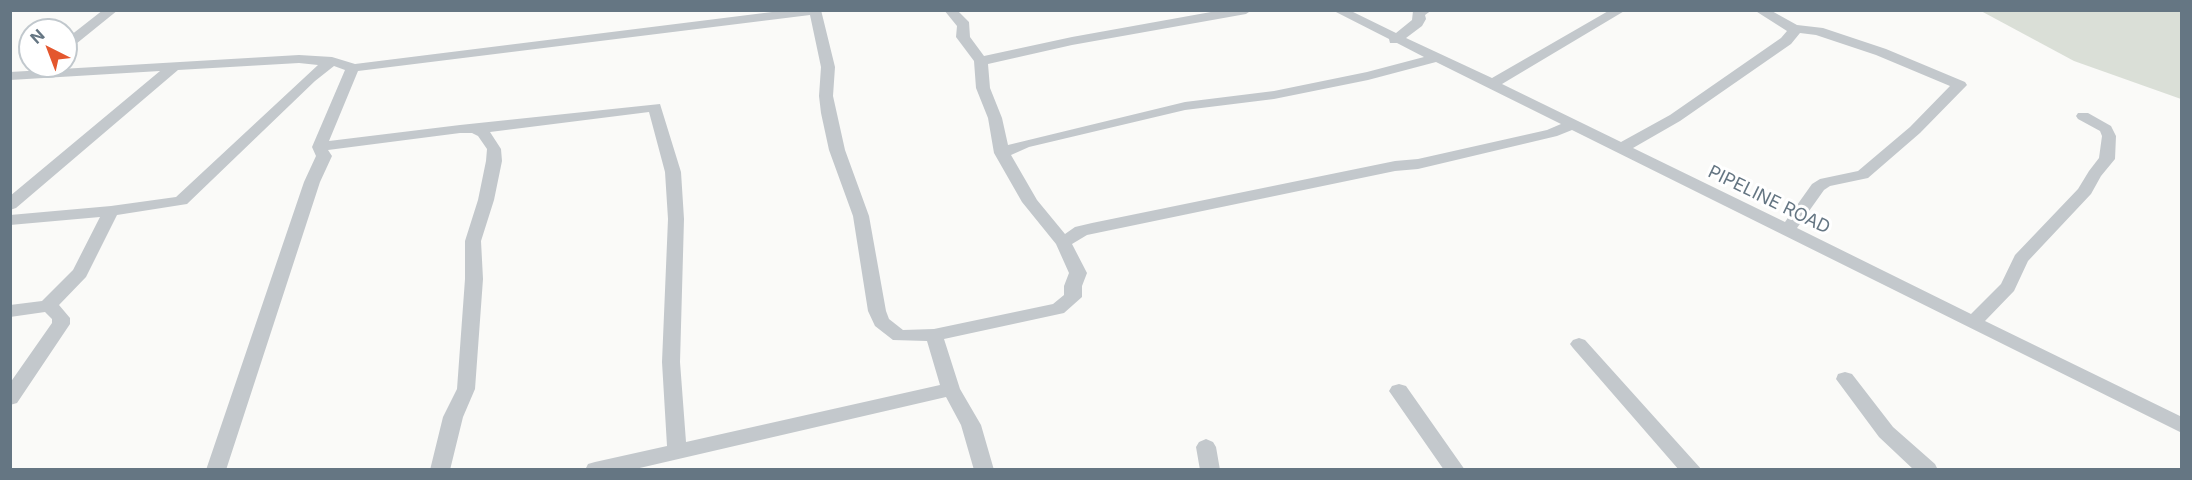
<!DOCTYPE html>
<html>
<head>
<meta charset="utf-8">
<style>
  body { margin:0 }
  #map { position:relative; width:2192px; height:480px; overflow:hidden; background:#fafaf8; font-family:Inter,sans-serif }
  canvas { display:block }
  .frame { position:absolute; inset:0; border:12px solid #657683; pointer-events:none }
  .north { position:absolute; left:18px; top:18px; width:60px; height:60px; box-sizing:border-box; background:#fff; border:2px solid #c1c8cd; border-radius:50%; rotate:318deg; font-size:16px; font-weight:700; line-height:24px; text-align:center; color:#657683 }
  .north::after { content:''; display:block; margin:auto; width:21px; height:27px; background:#e4572e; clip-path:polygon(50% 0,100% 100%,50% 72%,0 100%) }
</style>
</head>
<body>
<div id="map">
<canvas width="2192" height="480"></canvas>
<div class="frame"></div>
<div class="north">N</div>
</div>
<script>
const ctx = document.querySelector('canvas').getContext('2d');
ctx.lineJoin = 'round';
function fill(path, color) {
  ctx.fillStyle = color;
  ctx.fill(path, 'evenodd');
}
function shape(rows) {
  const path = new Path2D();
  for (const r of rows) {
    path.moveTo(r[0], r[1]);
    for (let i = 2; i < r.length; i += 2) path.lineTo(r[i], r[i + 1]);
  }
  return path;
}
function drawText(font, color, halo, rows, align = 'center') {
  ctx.font = font + ' Inter,sans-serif';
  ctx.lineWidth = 6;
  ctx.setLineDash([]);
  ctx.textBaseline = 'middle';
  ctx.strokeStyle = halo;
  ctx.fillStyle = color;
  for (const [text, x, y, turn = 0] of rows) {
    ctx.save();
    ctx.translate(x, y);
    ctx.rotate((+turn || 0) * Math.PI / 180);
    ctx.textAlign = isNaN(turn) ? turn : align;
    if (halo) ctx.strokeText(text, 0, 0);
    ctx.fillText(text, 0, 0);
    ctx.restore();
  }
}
fill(shape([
  [1981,11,2181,11,2181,99,2074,61]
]), '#dadfd7');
fill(shape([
  [103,10,118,10,71,48,66,49,66,39,103,10],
  [788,10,821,10,835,67,833,96,845,150,869,216,886,311,889,319,903,330,934,329,1053,304,1064,295,1064,286,1069,273,1056,244,1022,202,994,153,988,118,976,88,974,61,956,37,957,26,944,10,957,10,969,22,970,37,984,56,1072,37,1222,10,1252,10,1246,14,1072,45,988,64,990,88,1002,118,1008,145,1185,102,1274,91,1367,72,1424,57,1397,43,1390,43,1389,39,1332,10,1349,10,1396,33,1412,20,1413,11,1432,10,1425,15,1426,19,1422,26,1406,38,1492,78,1610,10,1626,10,1502,84,1621,142,1670,115,1781,38,1787,31,1754,10,1770,10,1797,25,1823,28,1886,49,1965,82,1967,85,1920,133,1868,178,1830,186,1824,190,1797,228,1971,314,2001,284,2015,255,2078,189,2089,171,2099,158,2102,136,2100,131,2078,119,2076,116,2078,113,2088,113,2111,126,2116,136,2115,159,2101,176,2091,194,2028,261,2014,291,1985,321,2182,417,2182,433,1572,130,1557,136,1418,169,1395,171,1087,235,1072,244,1087,273,1082,286,1082,297,1064,313,944,339,960,389,981,425,994,470,974,470,961,425,946,397,631,470,585,470,588,464,595,462,667,446,662,362,668,219,665,172,649,112,490,132,501,149,502,161,494,200,481,241,483,279,475,389,463,417,450,470,430,470,443,417,457,389,465,279,465,241,478,200,486,161,487,149,478,136,472,133,460,133,328,150,332,156,320,182,226,470,206,470,304,182,316,156,312,147,345,70,334,66,315,81,187,204,117,215,86,277,59,305,70,318,70,324,17,403,10,405,10,383,52,323,52,319,45,312,10,317,10,305,42,301,73,270,100,217,10,225,10,215,111,206,176,197,318,65,299,63,178,70,16,208,10,210,10,196,160,71,10,80,10,72,299,55,332,57,355,64,788,10],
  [810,15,821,67,819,96,821,113,829,150,853,216,868,311,875,326,893,340,927,341,940,385,686,442,680,362,684,219,681,172,660,104,460,125,329,141,358,71,810,15],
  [1800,33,1816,35,1876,55,1950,86,1910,127,1858,171,1820,179,1812,184,1785,222,1633,148,1680,121,1791,44,1800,33],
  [1436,62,1561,124,1547,130,1418,159,1395,161,1092,223,1075,227,1065,234,1037,200,1011,155,1029,147,1185,110,1274,99,1368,80,1436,62],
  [1579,338,1585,340,1702,470,1679,470,1573,348,1570,344,1573,340,1579,338],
  [1845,372,1852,374,1893,427,1935,464,1938,470,1914,470,1879,437,1836,379,1838,374,1845,372],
  [1399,384,1406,386,1465,470,1444,470,1389,391,1392,386,1399,384],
  [1206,439,1213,442,1216,447,1220,470,1200,470,1196,447,1199,442,1206,439]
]), '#c3c8cc');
drawText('18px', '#657683', '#fff', [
  ["PIPELINE ROAD",1769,200,26]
]);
</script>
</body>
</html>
